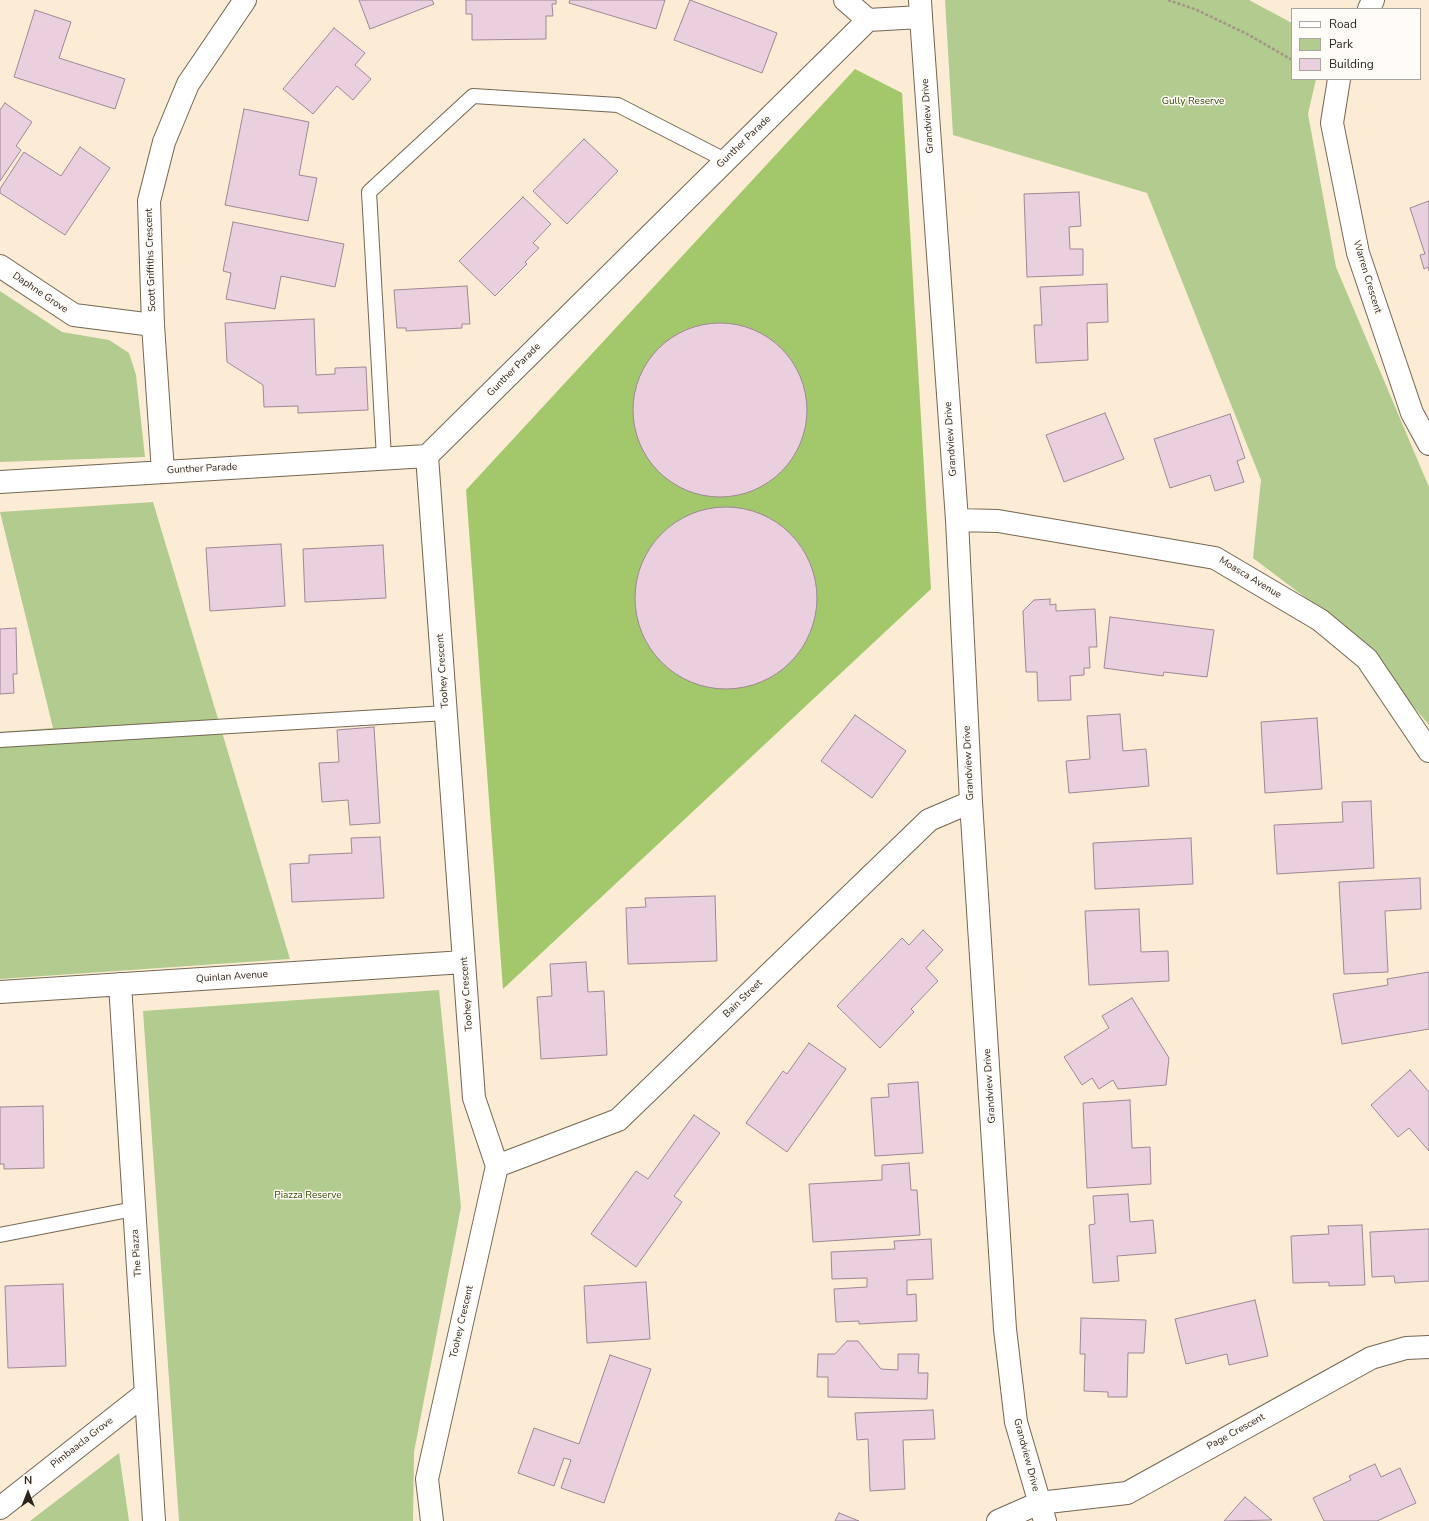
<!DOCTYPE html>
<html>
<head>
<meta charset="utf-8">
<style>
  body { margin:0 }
  #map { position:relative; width:1429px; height:1521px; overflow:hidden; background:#fdecd5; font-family:"Nunito Sans",sans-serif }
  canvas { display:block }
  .legend { position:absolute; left:1291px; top:8px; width:130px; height:72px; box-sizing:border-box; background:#fffbf7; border:1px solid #aaa59f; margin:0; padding:5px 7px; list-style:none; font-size:12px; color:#2b251c }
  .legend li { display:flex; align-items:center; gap:8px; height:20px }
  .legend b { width:20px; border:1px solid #aaa59f }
  .north { position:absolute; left:8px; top:1473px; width:40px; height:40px; -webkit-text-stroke:3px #fffbf7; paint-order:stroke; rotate:0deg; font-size:11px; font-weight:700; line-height:16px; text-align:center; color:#2b251c }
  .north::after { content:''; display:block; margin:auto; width:14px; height:18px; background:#2b251c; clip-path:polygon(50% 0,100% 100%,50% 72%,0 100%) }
</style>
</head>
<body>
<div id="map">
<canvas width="1429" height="1521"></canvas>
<ul class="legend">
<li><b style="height:5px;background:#fff"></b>Road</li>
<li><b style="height:11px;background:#b2cb8f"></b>Park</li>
<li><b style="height:11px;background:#eacfdf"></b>Building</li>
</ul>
<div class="north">N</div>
</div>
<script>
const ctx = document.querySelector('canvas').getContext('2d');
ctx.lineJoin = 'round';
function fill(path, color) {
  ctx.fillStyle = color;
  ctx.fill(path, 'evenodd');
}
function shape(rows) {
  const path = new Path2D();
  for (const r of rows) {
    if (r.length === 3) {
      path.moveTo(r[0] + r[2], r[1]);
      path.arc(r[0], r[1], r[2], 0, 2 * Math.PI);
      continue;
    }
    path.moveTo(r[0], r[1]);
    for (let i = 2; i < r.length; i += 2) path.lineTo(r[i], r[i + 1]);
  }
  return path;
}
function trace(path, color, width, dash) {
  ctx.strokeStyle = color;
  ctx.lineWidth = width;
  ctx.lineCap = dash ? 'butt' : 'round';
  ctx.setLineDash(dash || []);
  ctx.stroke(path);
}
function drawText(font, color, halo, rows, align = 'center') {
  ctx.font = font + ' "Nunito Sans",sans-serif';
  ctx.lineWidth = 3;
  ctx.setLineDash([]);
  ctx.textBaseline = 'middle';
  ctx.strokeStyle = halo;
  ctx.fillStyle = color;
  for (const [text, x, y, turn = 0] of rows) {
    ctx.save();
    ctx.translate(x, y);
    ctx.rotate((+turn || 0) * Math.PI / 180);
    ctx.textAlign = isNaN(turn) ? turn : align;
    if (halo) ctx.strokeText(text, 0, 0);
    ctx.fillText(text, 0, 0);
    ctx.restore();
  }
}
fill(shape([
  [945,0,1249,0,1292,23,1292,79,1316,79,1308,114,1336,267,1429,487,1429,725,1351,632,1253,558,1261,480,1147,193,953,135],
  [0,291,62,332,109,340,129,353,136,375,145,457,0,462],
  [153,502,290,959,0,979,0,732,53,728,0,512],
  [439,990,461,1207,414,1452,413,1521,179,1521,143,1011],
  [119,1453,129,1521,30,1521]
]), '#b2cb8f');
fill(shape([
  [855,69,902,93,931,589,503,989,466,490]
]), '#a3c86b');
const building = shape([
  [359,0,432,0,434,4,370,29,359,0],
  [466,0,556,0,556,4,552,4,553,16,546,16,546,39,472,40,472,14,466,14,466,0],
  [570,0,665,0,656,29,569,3,570,0],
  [690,0,777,33,762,73,674,40,690,0],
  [35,10,71,22,59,58,125,79,115,109,14,77,35,10],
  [334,28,365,53,355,65,371,79,353,100,337,86,313,114,283,89,334,28],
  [5,103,32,122,16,146,21,150,0,181,0,110,5,103],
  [244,109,309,122,299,175,317,178,308,221,225,205,244,109],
  [584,139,618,171,567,224,533,191,584,139],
  [80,147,110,168,65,235,0,193,0,189,24,152,61,176,80,147],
  [1079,192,1081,226,1069,227,1070,249,1083,249,1083,275,1027,277,1024,194,1079,192],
  [523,197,551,224,533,243,539,248,525,262,527,264,495,296,459,261,523,197],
  [1429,201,1429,271,1428,267,1424,269,1420,255,1425,254,1410,208,1429,201],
  [233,222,344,244,335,287,281,276,275,309,226,299,231,273,223,271,233,222],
  [1107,284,1108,322,1087,323,1088,360,1036,363,1034,325,1042,325,1040,287,1107,284],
  [467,286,470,324,462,324,462,328,406,331,406,328,397,328,394,290,467,286],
  [314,319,316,375,335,374,335,368,366,367,368,410,298,413,298,406,264,407,263,385,227,362,225,323,314,319],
  [720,410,87],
  [1105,413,1124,459,1064,482,1046,435,1105,413],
  [1230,414,1245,458,1237,461,1244,482,1215,491,1210,475,1170,488,1154,439,1230,414],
  [726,598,91],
  [281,544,285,606,210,611,206,548,281,544],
  [383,545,386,598,305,602,303,549,383,545],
  [1050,599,1050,605,1056,604,1056,611,1095,609,1097,647,1089,647,1090,668,1084,668,1084,675,1070,676,1071,700,1038,701,1037,672,1026,672,1023,611,1034,600,1050,599],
  [1110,617,1214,630,1207,677,1164,672,1163,676,1104,668,1110,617],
  [16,628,17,674,13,674,14,693,0,694,0,629,16,628],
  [1120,714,1123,751,1146,749,1149,786,1069,793,1066,761,1090,759,1087,716,1120,714],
  [855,715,906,751,872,798,821,761,855,715],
  [1317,718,1322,789,1265,793,1261,722,1317,718],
  [374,727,380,823,350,825,348,800,322,802,319,763,339,762,337,730,374,727],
  [1371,801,1374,868,1277,874,1274,825,1343,822,1342,802,1371,801],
  [380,837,384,898,292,902,290,864,309,863,309,855,352,853,351,838,380,837],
  [1191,838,1193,884,1095,889,1093,843,1191,838],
  [1420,878,1421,909,1385,911,1388,972,1344,974,1339,882,1420,878],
  [715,896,717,961,628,964,626,908,646,907,645,898,715,896],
  [1139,909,1141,952,1168,951,1169,981,1089,985,1085,911,1139,909],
  [923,930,943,950,926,968,938,981,911,1009,914,1012,880,1048,837,1006,902,938,909,945,923,930],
  [586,962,588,992,604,991,607,1055,541,1059,537,997,552,996,550,964,586,962],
  [1429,972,1429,1029,1342,1044,1333,994,1388,985,1387,979,1429,972],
  [1132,998,1169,1058,1166,1085,1118,1089,1113,1080,1099,1089,1092,1078,1082,1085,1064,1057,1109,1028,1102,1016,1132,998],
  [809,1043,846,1069,787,1152,746,1123,783,1071,787,1074,809,1043],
  [1410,1070,1429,1092,1429,1151,1409,1128,1398,1137,1371,1105,1410,1070],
  [918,1082,923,1153,875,1156,871,1098,889,1097,888,1084,918,1082],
  [1130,1100,1132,1148,1150,1147,1151,1184,1087,1188,1083,1103,1130,1100],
  [43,1106,44,1168,4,1169,4,1164,0,1164,0,1107,43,1106],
  [694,1115,720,1133,674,1196,682,1202,636,1267,591,1234,636,1171,648,1179,694,1115],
  [909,1163,911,1190,917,1190,920,1235,813,1242,809,1184,882,1180,882,1165,909,1163],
  [1128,1194,1130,1222,1153,1220,1156,1253,1117,1256,1119,1281,1093,1283,1089,1225,1095,1224,1093,1196,1128,1194],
  [1362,1225,1365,1285,1329,1286,1329,1282,1293,1283,1291,1236,1329,1234,1328,1226,1362,1225],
  [1429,1229,1429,1281,1395,1283,1394,1276,1372,1277,1370,1232,1429,1229],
  [931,1239,933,1279,907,1280,907,1295,916,1294,917,1321,859,1324,859,1321,836,1322,834,1289,867,1287,867,1278,832,1279,831,1252,895,1249,894,1241,931,1239],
  [646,1282,650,1339,587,1343,584,1286,646,1282],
  [63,1284,66,1366,8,1368,5,1286,63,1284],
  [1255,1300,1268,1356,1229,1365,1227,1354,1186,1364,1175,1319,1255,1300],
  [1081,1318,1146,1320,1144,1353,1128,1353,1127,1397,1108,1397,1108,1392,1084,1391,1085,1354,1080,1354,1081,1318],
  [847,1341,858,1341,881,1369,898,1370,898,1354,919,1354,918,1373,928,1373,927,1399,828,1397,828,1377,817,1377,818,1354,835,1354,847,1341],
  [610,1355,651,1369,604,1503,561,1488,571,1460,564,1458,554,1486,518,1473,534,1428,579,1444,610,1355],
  [933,1410,935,1439,903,1440,905,1489,870,1491,868,1439,857,1440,855,1413,933,1410],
  [1375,1464,1381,1477,1400,1468,1416,1503,1377,1521,1324,1521,1313,1498,1351,1480,1349,1476,1375,1464],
  [1245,1497,1272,1520,1224,1521,1245,1497],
  [839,1513,859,1521,835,1521,839,1513]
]);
fill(building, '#eacfdf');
trace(building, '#9f8795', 1);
const service = shape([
  [384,458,369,192,473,96,618,105,725,160],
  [0,740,446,713],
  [0,1235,134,1209]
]);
const minor = shape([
  [845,0,868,20],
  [1369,9,1373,0],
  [1339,79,1332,123,1358,253,1412,413,1429,444],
  [0,266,74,315,153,325],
  [427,456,474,1098,497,1166,427,1479,432,1521],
  [163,472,153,325,149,201,164,142,188,84,245,0],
  [0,482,427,456,868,20,921,17,957,520,971,802,1005,1329,1016,1422,1045,1521],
  [957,520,998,521,1215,558,1320,620,1367,659,1429,751],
  [120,984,154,1521],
  [0,992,464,962],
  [497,1166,618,1120,929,820,971,802],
  [0,1508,146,1393],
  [998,1521,1039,1503,1127,1493,1371,1358,1406,1348,1429,1347]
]);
const tertiary = shape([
  [920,0,921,17]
]);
trace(service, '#746652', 16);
trace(minor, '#746652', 24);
trace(tertiary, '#746652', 24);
trace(shape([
  [1168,0,1197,10,1247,34,1292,60]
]), '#a19584', 2.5, [3, 2]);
trace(service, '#fff', 14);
trace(minor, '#fff', 22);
trace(tertiary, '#fff', 22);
drawText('10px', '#334902', '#fffbf7', [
  ["Gully Reserve",1193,102],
  ["Piazza Reserve",308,1196]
]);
drawText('10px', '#2b251c', '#fffbf7', [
  ["Grandview Drive",928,116,-94],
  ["Gunther Parade",744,142,-44],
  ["Scott Griffiths Crescent",151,260,-92],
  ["Warren Crescent",1367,277,73],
  ["Daphne Grove",40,293,34],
  ["Gunther Parade",514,370,-45],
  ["Grandview Drive",951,439,-94],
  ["Gunther Parade",202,469,-3],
  ["Moasca Avenue",1250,578,31],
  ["Toohey Crescent",443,671,-94],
  ["Grandview Drive",969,763,-93],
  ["Quinlan Avenue",232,977,-4],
  ["Toohey Crescent",467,994,-94],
  ["Bain Street",743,999,-44],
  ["Grandview Drive",990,1086,-94],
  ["The Piazza",137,1253,-94],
  ["Toohey Crescent",462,1322,-77],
  ["Page Crescent",1236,1432,-29],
  ["Pimbaacla Grove",82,1443,-38],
  ["Grandview Drive",1026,1455,75]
]);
</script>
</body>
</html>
